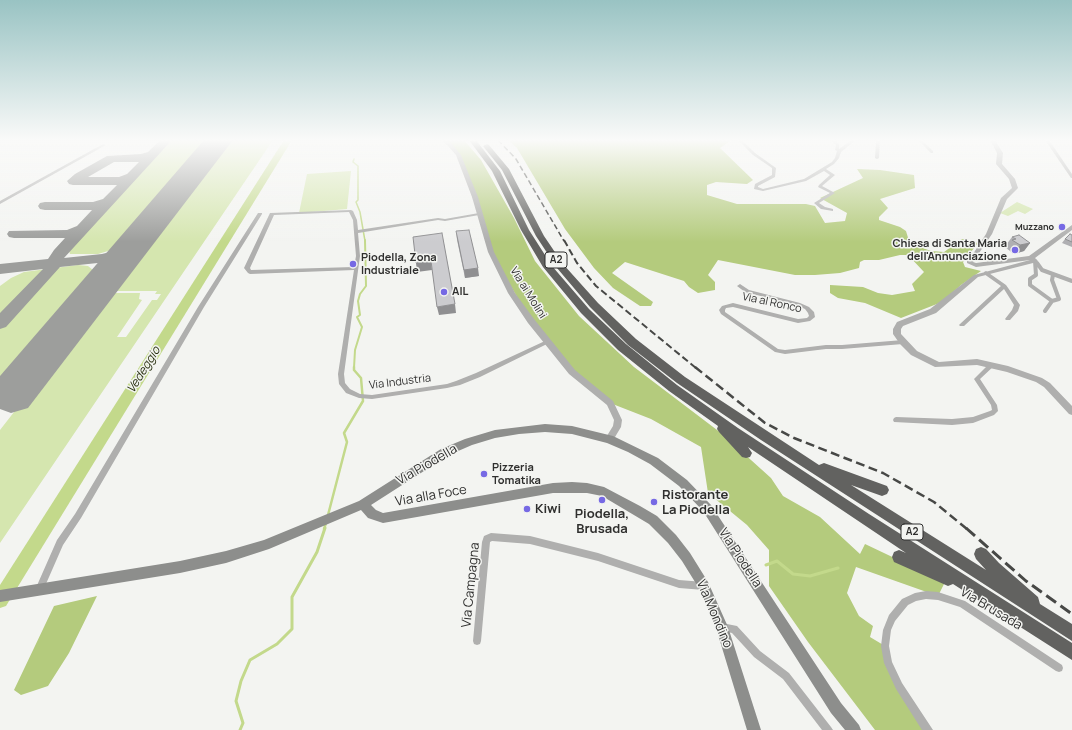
<!DOCTYPE html>
<html>
<head>
<meta charset="utf-8">
<style>
  body { margin:0 }
  canvas { display:block; background:#f3f4f1 }
</style>
</head>
<body>
<canvas width="1072" height="730"></canvas>
<script>
const ctx = document.querySelector('canvas').getContext('2d');
ctx.lineJoin = 'round';
function fill(path, color) {
  ctx.fillStyle = color;
  ctx.fill(path, 'evenodd');
}
function shape(rows) {
  const path = new Path2D();
  for (const r of rows) {
    path.moveTo(r[0], r[1]);
    for (let i = 2; i < r.length; i += 2) path.lineTo(r[i], r[i + 1]);
  }
  return path;
}
function trace(path, color, width, dash) {
  ctx.strokeStyle = color;
  ctx.lineWidth = width;
  ctx.lineCap = dash ? 'butt' : 'round';
  ctx.setLineDash(dash || []);
  ctx.stroke(path);
}
function drawText(font, color, halo, rows, align = 'center') {
  ctx.font = font + ' Manrope,sans-serif';
  ctx.lineWidth = 3;
  ctx.setLineDash([]);
  ctx.textBaseline = 'middle';
  ctx.strokeStyle = halo;
  ctx.fillStyle = color;
  for (const [text, x, y, turn = 0] of rows) {
    ctx.save();
    ctx.translate(x, y);
    ctx.rotate((+turn || 0) * Math.PI / 180);
    ctx.textAlign = isNaN(turn) ? turn : align;
    if (halo) ctx.strokeText(text, 0, 0);
    ctx.fillText(text, 0, 0);
    ctx.restore();
  }
}
fill(shape([
  [172,140,209,140,118,248,98,254,70,254,69,251,78,239],
  [229,140,273,140,0,543,0,430,107,293,140,293,139,299,142,300,117,337,126,337,152,300,157,300,161,294,155,294,157,291,109,291],
  [351,171,347,209,299,213,307,174],
  [1017,202,1033,209,1025,214,1018,211,1008,216,1000,213],
  [78,265,88,266,93,270,94,274,92,280,0,389,0,286,11,278,24,272]
]), '#d5e6af');
fill(shape([
  [442,140,464,140,481,160,514,218,535,261,579,316,634,367,721,433,771,478,783,496,820,517,860,554,865,544,945,582,938,596,856,567,847,593,859,616,873,626,870,637,885,646,888,663,928,730,875,730,808,642,769,586,769,550,747,525,708,493,701,447,651,419,610,403,572,372,531,321,491,252,479,214,455,150],
  [508,140,732,140,720,148,753,180,747,184,716,182,707,185,707,195,737,204,806,204,815,206,825,223,845,221,847,213,820,198,863,178,857,169,880,170,914,175,915,188,880,199,888,208,879,217,879,220,900,227,906,231,909,241,920,247,931,251,944,252,962,239,978,243,963,262,965,267,981,271,961,285,942,302,901,318,865,303,838,298,830,293,830,285,863,287,878,293,892,295,915,291,912,284,924,272,908,255,900,255,879,260,864,260,860,262,859,268,840,273,815,275,795,275,718,260,708,275,715,282,715,290,698,293,689,287,684,281,625,262,612,273,653,302,651,306,640,306,613,288,594,268,565,229,517,148],
  [97,596,69,653,48,686,21,695,14,690,54,606]
]), '#b4cb7d');
trace(shape([
  [354,159,353,162,358,166,358,200,356,202,360,212,365,241]
]), '#c3d98b', 1.5);
trace(shape([
  [354,368,355,350,362,327,357,317,360,315,358,301,360,294,366,286,365,240]
]), '#c3d98b', 2);
trace(shape([
  [328,515,347,442,344,433,363,401,361,378,354,370,354,367],
  [324,529,326,523]
]), '#c3d98b', 2.5);
trace(shape([
  [766,565,777,561,793,574,810,576,838,568],
  [240,730,243,723,236,701,241,681,250,660,277,644,292,629,292,597,317,552,325,528]
]), '#c3d98b', 3);
fill(shape([
  [284,140,292,140,6,606,0,608,0,585,284,140]
]), '#c3d98b');
fill(shape([
  [160,140,172,140,64,258,102,254,118,250,133,236,138,235,143,236,145,239,143,242,128,256,120,258,123,262,123,267,109,284,104,286,99,284,96,281,108,266,107,262,60,267,6,327,0,329,0,313,43,269,0,274,0,264,48,259,54,250,65,238,14,238,9,237,7,234,9,231,67,230,77,226,92,210,45,210,40,209,38,206,40,203,45,202,93,202,103,199,117,185,73,185,69,184,67,181,75,174,107,156,141,154,148,152,160,140],
  [114,162,139,162,127,174,119,177,88,177,114,162]
]), '#9d9e9c');
fill(shape([
  [204,140,233,140,28,408,11,413,0,409,0,376,204,140]
]), '#9d9e9c');
trace(shape([
  [1035,261,1036,275,1030,279,1030,285,1052,301],
  [1037,263,1042,270,1072,281],
  [1052,301,1059,299,1052,280,1053,275],
  [1045,311,1052,301]
]), '#afafae', 4);
fill(shape([
  [738,140,742,140,755,153,776,168,775,177,758,186,758,187,763,189,804,179,832,162,835,158,837,151,835,150,836,145,830,140,835,140,839,144,839,149,851,140,856,140,841,152,839,158,834,164,826,169,835,175,822,186,835,193,819,203,825,207,833,209,833,211,821,209,814,203,830,193,818,187,819,185,830,175,824,171,806,181,763,191,754,189,755,184,772,175,772,168,753,155,738,140],
  [876,140,880,140,879,158,877,159,875,158,876,140],
  [918,140,922,140,933,151,933,153,931,153,918,140],
  [1045,140,1049,140,1072,174,1072,178,1071,178,1045,140],
  [103,144,106,145,0,204,0,201,103,144],
  [351,210,353,211,357,220,358,230,438,218,445,219,479,213,481,214,479,215,445,221,438,220,358,233,360,256,344,374,345,383,350,389,360,394,372,395,447,384,456,381,476,373,545,341,549,341,550,342,549,343,480,377,460,385,447,388,372,399,359,398,346,393,339,384,338,374,354,270,250,274,248,273,244,268,270,213,351,210],
  [349,212,353,220,356,256,354,267,251,270,250,268,274,215,349,212],
  [258,213,262,213,262,214,204,307,81,518,63,545,42,593,39,594,36,593,35,590,57,540,75,514,198,307,258,213],
  [986,271,1006,285,1020,305,1018,311,1010,320,1006,320,1005,319,1012,310,1014,305,1004,289,964,326,960,326,959,325,960,324,1001,286,984,274,984,272,986,271],
  [740,284,749,290,800,303,809,307,814,312,815,317,810,321,798,323,733,307,726,308,725,310,725,312,778,349,785,350,826,345,842,345,903,340,906,342,903,344,842,349,826,349,785,354,775,352,721,314,719,310,722,306,733,303,798,319,807,318,809,316,808,313,805,309,796,305,745,292,737,286,740,284],
  [990,363,994,363,995,365,980,379,997,405,998,411,994,415,973,423,952,425,894,422,893,420,894,418,896,417,952,419,973,417,990,411,992,410,991,405,974,379,990,363],
  [491,533,530,536,598,553,679,580,704,582,707,583,708,586,707,589,704,590,679,588,598,561,530,544,492,541,490,542,481,641,480,644,477,645,474,644,473,641,482,542,484,536,491,533],
  [926,591,938,592,965,601,1062,665,1063,668,1062,671,1059,672,1056,671,960,607,938,600,926,599,916,601,908,605,895,621,891,630,889,646,892,662,902,683,933,730,922,730,896,689,884,663,881,646,883,630,889,615,902,599,915,593,926,591],
  [722,623,737,626,760,651,789,673,831,727,833,730,822,730,783,679,754,657,732,633,719,630,718,627,719,624,722,623]
]), '#afafae');
fill(shape([
  [440,140,446,140,451,143,461,155,478,197,494,252,515,293,534,319,575,370,613,401,622,420,621,427,612,442,609,443,606,442,605,439,613,426,614,420,607,405,569,374,528,323,508,293,488,252,472,197,456,155,447,145,440,140],
  [990,140,995,140,1003,153,1002,164,1015,179,1018,188,1007,199,992,234,973,262,976,263,1029,256,1072,225,1072,230,1035,258,1038,261,1037,262,978,277,936,313,903,326,901,329,901,334,917,351,939,362,977,359,1008,366,1042,378,1050,383,1072,406,1072,415,1069,414,1044,387,1036,382,1007,372,977,365,935,367,911,355,900,344,893,334,893,329,897,322,930,309,974,275,1030,260,976,267,967,263,967,260,973,254,986,234,1001,198,1012,188,1009,179,996,164,997,153,990,140]
]), '#afafae');
fill(shape([
  [545,424,572,426,613,436,658,458,687,480,711,505,841,703,859,725,861,730,845,730,831,713,703,511,679,486,650,464,628,452,607,443,572,434,545,432,519,434,495,438,472,445,449,455,371,505,376,510,383,513,553,483,572,482,587,483,604,487,640,506,657,516,676,535,690,553,708,582,728,627,761,730,747,730,716,628,700,590,682,561,668,543,649,524,602,496,587,493,553,493,383,523,368,518,361,510,269,549,226,563,180,573,0,602,0,590,180,561,226,551,264,540,359,501,441,449,465,439,495,430,545,424]
]), '#8d8e8c');
fill(shape([
  [469,140,476,140,500,171,529,230,552,266,589,309,626,344,677,385,738,428,869,514,1072,643,1072,660,953,584,948,586,894,562,892,557,894,552,899,550,906,553,748,447,752,453,750,457,746,458,742,457,719,432,717,429,718,426,669,391,618,350,581,313,543,267,521,230,492,171,469,140],
  [487,144,489,145,509,169,544,236,563,264,598,303,636,339,685,377,819,465,824,463,887,486,889,490,887,494,882,496,851,485,986,570,976,559,974,554,976,549,981,547,986,549,999,563,1038,597,1040,604,1072,624,1072,641,761,440,677,383,628,345,590,307,557,268,536,236,502,170,483,146,487,144]
]), '#626260');
trace(shape([
  [498,140,516,159,564,241]
]), '#474846', 1.5, [5.5, 3]);
trace(shape([
  [564,240,577,263,596,286,696,368]
]), '#474846', 2, [7, 3.5]);
trace(shape([
  [695,367,765,423,794,438,883,473,934,502,967,529]
]), '#474846', 2.5, [9, 4.5]);
trace(shape([
  [966,528,1026,581,1072,614]
]), '#474846', 3, [12, 5.5]);
fill(shape([
  [456,231,479,276,465,278,457,240],
  [1072,235,1072,247,1062,243,1065,239],
  [1012,237,1030,243,1024,251,1014,254,1006,248,1008,246,1006,245]
]), '#afafb2');
fill(shape([
  [1030,243,1024,251,1014,254,1020,245],
  [431,261,432,270,417,272,416,263],
  [478,268,479,276,465,278,464,270],
  [455,304,456,313,439,315,437,307]
]), '#8f8f91');
const building = shape([
  [469,230,478,268,464,270,456,231,469,230],
  [442,233,455,304,437,307,431,261,416,263,413,237,442,233],
  [1070,234,1072,235,1072,242,1065,239,1070,234],
  [1019,235,1030,243,1020,245,1012,240,1016,239,1012,237,1019,235]
]);
fill(building, '#cccccf');
trace(building, '#8f8f91', 1);
const sky = ctx.createLinearGradient(0, 0, 0, 242);
sky.addColorStop(0, '#99c3c3');
sky.addColorStop(0.58, '#fafaf9');
sky.addColorStop(1, '#fafaf900');
ctx.fillStyle = sky;
ctx.fillRect(0, 0, 1072, 242);
for (const [x, y, r, color] of [
  [1062,227,4,"#7669e4"],
  [1015,250,4,"#7669e4"],
  [353,264,4,"#7669e4"],
  [444,292,4,"#7669e4"],
  [484,474,4,"#7669e4"],
  [602,500,4,"#7669e4"],
  [654,502,4,"#7669e4"],
  [527,509,4,"#7669e4"]
]) {
  const dot = new Path2D();
  dot.arc(x, y, r, 0, 2 * Math.PI);
  ctx.fillStyle = color;
  ctx.fill(dot);
  trace(dot, '#f3f4f1', 1.5);
}
drawText('bold 9px', '#2f2f2e', '#f3f4f1', [
  ["Muzzano",1054,227]
], 'right');
for (const [x, y, w] of [
  [556,260,22],
  [912,532,22]
]) {
  const box = new Path2D();
  box.roundRect(x - w / 2, y - 8, w, 16, 3);
  ctx.fillStyle = '#f3f4f1';
  ctx.fill(box);
  trace(box, '#2f2f2e', 1);
}
drawText('bold 10px', '#2f2f2e', null, [
  ["A2",556,260],
  ["A2",912,532]
]);
drawText('bold 11px', '#2f2f2e', '#f3f4f1', [
  ["Chiesa di Santa Maria",1007,244,"right"],
  ["dell'Annunciazione",1007,257,"right"],
  ["Piodella, Zona",361,258],
  ["Industriale",361,271],
  ["AIL",452,292],
  ["Pizzeria",492,468],
  ["Tomatika",492,481]
], 'left');
drawText('11px', '#2f2f2e', '#f3f4f1', [
  ["Via ai Molini",528,293,58],
  ["Via al Ronco",772,303,12],
  ["Via Industria",400,382,-7]
]);
drawText('italic 12px', '#272f0e', '#f3f4f1', [
  ["Vedeggio",144,370,-58]
]);
drawText('13px', '#2f2f2e', '#f3f4f1', [
  ["Via Piodella",427,465,-30],
  ["Via alla Foce",431,496,-10],
  ["Via Piodella",740,558,57],
  ["Via Campagna",471,585,-84],
  ["Via Brusada",991,609,31],
  ["Via Mondino",714,614,67]
]);
drawText('bold 13px', '#2f2f2e', '#f3f4f1', [
  ["Ristorante",662,495],
  ["La Piodella",662,510],
  ["Kiwi",535,509],
  ["Piodella,",602,514,"center"],
  ["Brusada",602,529,"center"]
], 'left');
</script>
</body>
</html>
